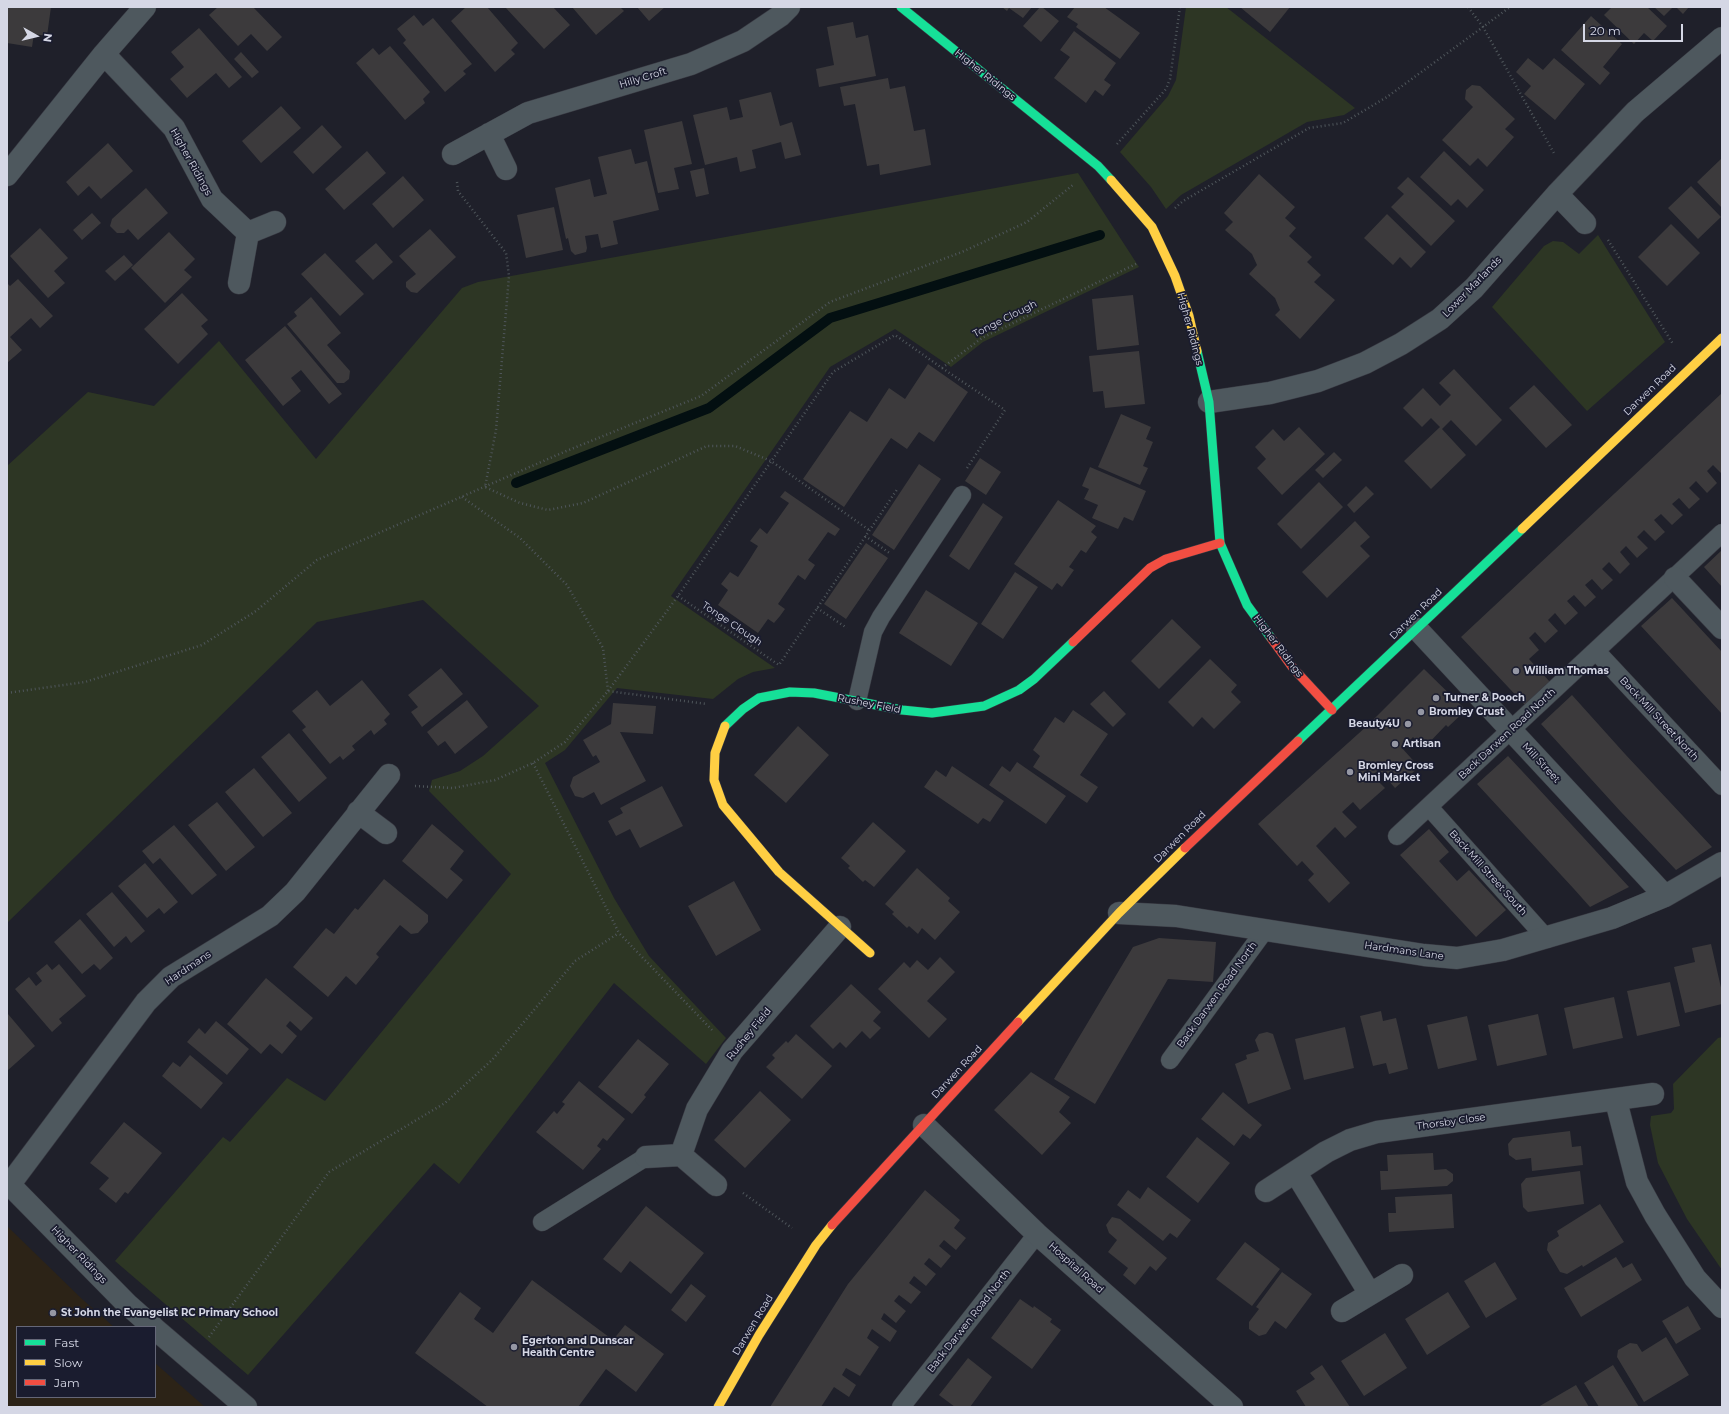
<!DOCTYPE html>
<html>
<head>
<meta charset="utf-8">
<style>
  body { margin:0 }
  #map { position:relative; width:1729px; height:1414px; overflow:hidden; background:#1f202a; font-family:Montserrat,sans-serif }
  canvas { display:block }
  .frame { position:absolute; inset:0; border:8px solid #d5d7e5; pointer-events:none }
  .legend { position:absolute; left:16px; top:1326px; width:140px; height:72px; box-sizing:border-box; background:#1a1c2f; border:1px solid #656778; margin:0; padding:5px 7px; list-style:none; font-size:12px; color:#d5d7e5 }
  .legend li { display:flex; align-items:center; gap:8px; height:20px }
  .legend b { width:20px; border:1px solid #656778 }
  .north { position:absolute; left:16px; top:16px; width:40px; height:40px; -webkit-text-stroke:3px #1a1c2f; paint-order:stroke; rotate:98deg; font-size:11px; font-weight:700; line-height:16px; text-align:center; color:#d5d7e5 }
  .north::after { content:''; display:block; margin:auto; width:14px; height:18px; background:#d5d7e5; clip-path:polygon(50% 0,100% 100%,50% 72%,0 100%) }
  .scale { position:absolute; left:1583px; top:24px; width:100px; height:18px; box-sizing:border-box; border:2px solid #d5d7e5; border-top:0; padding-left:5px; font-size:12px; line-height:14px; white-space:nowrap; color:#d5d7e5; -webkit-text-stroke:3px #1a1c2f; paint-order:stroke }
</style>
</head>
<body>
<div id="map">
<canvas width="1729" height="1414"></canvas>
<div class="frame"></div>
<ul class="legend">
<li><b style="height:5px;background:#16e098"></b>Fast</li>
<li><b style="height:5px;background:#ffcf43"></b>Slow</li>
<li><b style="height:5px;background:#f24e42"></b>Jam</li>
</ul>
<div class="north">N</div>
<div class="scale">20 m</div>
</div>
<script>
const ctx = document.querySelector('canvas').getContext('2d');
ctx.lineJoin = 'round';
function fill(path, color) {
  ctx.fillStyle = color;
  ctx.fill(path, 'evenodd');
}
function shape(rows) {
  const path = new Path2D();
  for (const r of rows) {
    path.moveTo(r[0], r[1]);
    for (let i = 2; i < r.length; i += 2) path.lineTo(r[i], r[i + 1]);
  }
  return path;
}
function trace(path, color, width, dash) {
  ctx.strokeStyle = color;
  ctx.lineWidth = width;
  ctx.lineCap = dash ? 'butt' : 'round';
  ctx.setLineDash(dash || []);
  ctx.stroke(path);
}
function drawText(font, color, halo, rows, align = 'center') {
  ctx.font = font + ' Montserrat,sans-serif';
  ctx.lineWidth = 3.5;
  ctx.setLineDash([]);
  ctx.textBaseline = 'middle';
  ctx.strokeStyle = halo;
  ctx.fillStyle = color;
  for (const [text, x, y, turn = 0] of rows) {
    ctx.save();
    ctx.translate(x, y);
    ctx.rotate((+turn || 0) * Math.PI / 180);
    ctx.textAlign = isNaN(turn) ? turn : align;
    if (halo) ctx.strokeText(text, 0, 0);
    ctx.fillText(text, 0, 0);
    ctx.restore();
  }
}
fill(shape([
  [7,1226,82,1299,114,1327,17,1327,17,1397,155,1397,155,1363,205,1407,7,1407]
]), '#2c2317');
fill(shape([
  [1186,7,1226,7,1355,108,1344,115,1307,122,1181,195,1166,209,1151,187,1120,152,1168,96,1176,80],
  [1078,173,1139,267,983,342,951,367,895,329,830,367,671,596,775,668,753,672,738,679,713,699,617,688,565,750,545,763,614,898,649,956,726,1038,706,1064,614,983,459,1184,434,1163,248,1375,115,1261,223,1137,230,1142,287,1078,325,1101,511,874,429,791,432,780,460,771,483,756,539,706,423,600,317,622,7,923,7,466,88,392,154,406,219,341,316,459,462,288,478,282],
  [1598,235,1665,342,1587,411,1492,307,1544,246,1553,241,1563,242,1579,254],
  [1722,1037,1722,1270,1687,1219,1658,1163,1650,1125,1651,1116,1671,1113,1674,1109,1673,1084,1718,1038]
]), '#2d3624');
trace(shape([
  [516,483,709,408,830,318,1100,235]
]), '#030f11', 10);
fill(shape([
  [7,7,51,7,47,36,34,34,32,47,7,43],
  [218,7,253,7,282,37,267,51,251,34,238,46,209,15],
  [466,7,487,7,518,43,511,50,515,54,495,72,451,21],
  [505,7,553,7,570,25,544,49],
  [572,7,620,7,624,11,596,35],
  [637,7,665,7,649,21],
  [1002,7,1032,7,1023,18,1009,8,1007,11],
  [1040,7,1042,7,1059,21,1041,42,1023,26],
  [1075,7,1104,7,1140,33,1120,59,1076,27,1078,24,1067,17],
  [1240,7,1290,7,1270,32],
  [1612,7,1647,7,1667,26,1653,41,1644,33,1634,44,1604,15],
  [1654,7,1673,7,1664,16],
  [1676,7,1689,7,1683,14],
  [414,15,423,26,433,18,472,64,463,71,466,74,445,92,403,43,406,40,397,29],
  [1591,16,1622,44,1603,67,1610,73,1600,85,1561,50],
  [853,22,856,38,868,35,876,76,819,87,816,69,834,65,827,27],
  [199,28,242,77,229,88,216,73,187,98,170,79,184,67,171,52],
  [1074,31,1116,63,1104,80,1111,85,1103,96,1095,90,1086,103,1054,78,1070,57,1060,50],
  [390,46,430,92,423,99,425,103,405,120,356,63,373,48,379,55],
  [241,52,259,72,252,78,234,59],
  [1528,58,1543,70,1554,58,1585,84,1555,120,1524,94,1531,86,1516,72],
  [888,78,890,89,905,86,914,131,925,129,931,165,880,175,879,164,867,166,855,104,844,106,840,87],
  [1472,85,1480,86,1515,119,1505,129,1514,137,1487,167,1478,158,1470,166,1442,140,1473,107,1465,99,1466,90],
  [771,92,780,126,792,122,801,155,785,159,781,142,752,150,756,168,740,172,737,157,705,165,693,115,727,107,730,120,743,117,739,100],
  [281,106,301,128,261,163,242,141],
  [682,121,692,164,674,168,679,189,658,193,644,130],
  [322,125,342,147,313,174,293,152],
  [108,143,133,171,101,199,89,186,78,196,66,182],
  [631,149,635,164,647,161,659,210,613,221,618,244,601,248,598,234,585,236,587,248,586,252,575,255,571,251,568,238,566,239,555,188,590,179,594,197,607,194,598,157],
  [367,151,386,173,344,210,325,189],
  [1444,151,1484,190,1467,208,1458,199,1451,206,1420,177],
  [1721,159,1722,161,1722,208,1697,182],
  [704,168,709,194,696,197,690,171],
  [1259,174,1295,207,1285,218,1296,228,1289,236,1312,257,1307,262,1321,275,1314,282,1335,300,1300,339,1275,315,1280,310,1275,298,1249,274,1257,265,1252,254,1225,230,1233,222,1224,213],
  [403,176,424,200,393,228,372,204],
  [1408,177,1455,221,1431,246,1391,207,1404,194,1397,188],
  [1691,186,1721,217,1698,239,1668,208],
  [146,188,168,213,138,240,128,229,124,233,117,233,110,226,112,219],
  [554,207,563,250,526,258,517,215],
  [92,213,101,223,82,240,73,230],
  [1387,214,1426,252,1411,268,1400,257,1393,265,1364,238],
  [1671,224,1700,253,1667,286,1638,257],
  [40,228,68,258,54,271,65,283,48,298,10,256],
  [430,229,456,257,417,293,411,292,406,287,406,282,416,274,399,256],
  [169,232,195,259,184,270,192,277,165,303,131,268],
  [376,243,393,262,373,280,355,261],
  [325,253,364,294,340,316,301,274],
  [124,255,133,265,115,281,105,271],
  [18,279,53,316,40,328,31,318,10,337,22,350,7,363,7,283,10,286],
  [182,293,208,320,201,326,208,334,178,364,144,329],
  [1133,295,1139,345,1097,350,1092,299],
  [311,297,341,333,327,345,350,371,349,379,344,383,337,383,287,324,297,316,294,312],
  [285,326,342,394,329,404,301,370,291,378,301,391,283,406,245,360],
  [1139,351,1145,404,1105,408,1103,391,1093,392,1089,356],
  [928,364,968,392,934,442,919,432,907,449,891,438,844,507,803,479,850,411,867,422,889,388,905,399],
  [1454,369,1502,420,1476,446,1451,420,1442,429,1466,455,1431,489,1404,461,1440,427,1431,418,1422,427,1403,408,1423,388,1440,406,1451,395,1439,383],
  [1534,385,1572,425,1546,448,1509,408],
  [1722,393,1722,474,1713,465,1707,471,1717,483,1707,493,1696,481,1689,488,1700,499,1689,509,1679,498,1672,504,1683,515,1672,525,1661,514,1654,520,1665,532,1655,541,1644,530,1637,537,1648,548,1637,558,1626,546,1620,552,1630,564,1620,574,1609,562,1602,569,1613,580,1602,590,1592,579,1585,585,1596,597,1585,607,1574,595,1567,601,1578,613,1565,625,1555,613,1548,620,1558,631,1545,643,1535,632,1529,638,1539,650,1529,659,1550,682,1525,705,1461,637],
  [1121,414,1151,427,1146,439,1153,442,1143,466,1148,468,1140,485,1098,467],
  [1299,427,1325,454,1282,495,1257,468,1266,459,1255,447,1273,429,1284,441],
  [1334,452,1342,460,1323,478,1315,470],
  [980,458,1001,472,986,495,965,481],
  [919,464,941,479,894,550,872,535],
  [1090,467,1146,491,1133,521,1124,517,1118,529,1092,518,1098,505,1084,499,1089,489,1082,486],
  [1319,482,1343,507,1301,549,1277,524],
  [1366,486,1374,494,1354,513,1347,505],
  [785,491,840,529,835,536,828,532,808,560,815,565,805,580,798,575,778,604,785,609,780,616,774,623,768,619,758,633,718,605,728,590,721,584,730,572,738,577,748,562,758,546,750,541,760,528,767,534,789,503,780,497],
  [1058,500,1096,526,1091,532,1097,537,1086,553,1081,550,1069,567,1074,570,1062,587,1057,583,1052,590,1014,564],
  [983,503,1003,517,969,570,949,556],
  [1355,521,1370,537,1360,546,1370,556,1327,598,1302,572],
  [866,543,888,558,846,619,824,604],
  [1722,550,1722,587,1704,567],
  [1015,572,1038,587,1003,639,981,624],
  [926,590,978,623,951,666,899,633],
  [1672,598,1722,652,1722,714,1641,626],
  [1172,619,1201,647,1159,689,1131,661],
  [1210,659,1237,685,1231,692,1241,702,1214,729,1202,717,1193,727,1168,702],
  [441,668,463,694,422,727,411,712,418,707,408,695],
  [1424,669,1466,710,1448,727,1446,725,1424,748,1413,737,1402,748,1419,767,1395,788,1379,770,1372,775,1385,788,1360,810,1353,802,1342,812,1357,827,1345,838,1335,827,1316,846,1350,883,1329,903,1308,880,1314,874,1302,861,1297,866,1258,824,1368,725],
  [362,680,390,714,384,720,387,724,374,735,371,730,352,746,355,750,343,760,340,756,330,764,302,730,306,727,292,711,317,690,330,706],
  [1104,691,1126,714,1113,727,1090,704],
  [1572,695,1625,754,1712,847,1676,870,1621,812,1541,724],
  [467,700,488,727,455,754,445,741,438,746,427,732],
  [613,703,656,706,653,734,620,732,646,781,601,805,594,792,583,798,575,796,570,786,573,777,600,762,596,755,593,757,583,740,611,724],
  [1073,710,1108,734,1080,775,1098,787,1087,803,1033,767,1040,756,1033,750,1055,717,1064,723],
  [798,726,829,755,786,803,754,775],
  [289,733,327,778,299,802,261,757],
  [1508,756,1536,786,1629,887,1590,907,1574,889,1477,784],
  [1017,762,1066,796,1046,824,989,785,1002,766,1010,772],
  [952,766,1004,801,990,822,983,818,978,824,924,787,936,770,946,777],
  [254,768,292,813,263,837,225,792],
  [662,786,683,826,640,848,630,829,616,836,608,821,623,813,620,808],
  [217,802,255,847,226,871,188,825],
  [873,822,906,851,874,887,865,880,863,882,848,868,850,866,841,858],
  [432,824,464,851,450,869,463,880,447,899,402,861],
  [174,825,217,875,192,895,160,858,153,864,142,851],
  [1429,829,1449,852,1439,861,1457,881,1469,870,1506,910,1476,937,1400,855],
  [145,863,178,902,164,914,159,908,147,918,118,886],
  [917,868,950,898,948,901,960,912,935,940,922,928,918,934,909,926,907,928,892,914,894,912,885,904],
  [384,879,428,915,428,922,418,933,411,934,400,925,376,954,379,957,356,985,346,976,328,997,293,967,326,928,334,934,355,908,358,910],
  [734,881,761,930,716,956,688,906],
  [112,892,145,931,131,943,126,936,114,947,86,914],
  [80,919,113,958,100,970,94,964,82,974,54,942],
  [1159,938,1216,942,1213,982,1168,979,1095,1104,1054,1079,1133,947],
  [1711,944,1722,992,1722,1004,1685,1013,1674,967,1695,962,1692,948],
  [940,957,955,972,927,1001,947,1019,929,1038,878,989,904,962,910,968,917,960,928,970],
  [47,964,52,970,59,964,86,996,59,1019,62,1023,52,1032,15,989,29,977,36,986,42,981,36,973],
  [266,978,313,1018,301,1031,290,1021,286,1026,297,1036,282,1054,270,1044,261,1054,227,1024],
  [1670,982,1680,1026,1637,1036,1627,991],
  [851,984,881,1012,873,1021,881,1028,870,1039,862,1031,846,1048,840,1042,833,1049,810,1026],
  [1614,997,1623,1038,1573,1049,1564,1008],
  [1381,1011,1383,1021,1396,1018,1408,1069,1389,1074,1386,1063,1373,1066,1360,1016],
  [8,1014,35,1046,7,1071,7,1015],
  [1538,1014,1547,1055,1497,1066,1488,1025],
  [1467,1016,1477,1060,1438,1069,1427,1025],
  [216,1021,249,1049,227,1075,187,1042,199,1028,205,1034],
  [1345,1027,1354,1068,1304,1080,1295,1039],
  [1267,1032,1273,1034,1291,1089,1248,1104,1235,1064,1247,1059,1246,1055,1259,1051,1255,1040,1259,1034],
  [796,1034,832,1066,802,1099,766,1067,775,1058,772,1055,786,1041,788,1043],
  [638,1039,669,1064,644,1095,646,1097,632,1114,598,1087],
  [190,1055,223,1083,201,1109,162,1076,173,1062,180,1067],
  [1031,1072,1070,1097,1059,1112,1071,1123,1042,1155,994,1110],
  [579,1081,625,1119,607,1141,603,1138,597,1146,601,1149,583,1170,536,1132,554,1111,557,1114,565,1104,562,1102],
  [760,1091,791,1120,745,1168,714,1140],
  [1223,1092,1262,1125,1250,1139,1243,1134,1234,1146,1201,1119],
  [124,1122,162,1153,128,1194,125,1192,116,1203,99,1189,109,1178,90,1163],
  [1570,1131,1572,1147,1581,1146,1583,1165,1532,1171,1531,1158,1516,1160,1509,1155,1508,1144,1513,1138],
  [1197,1137,1230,1163,1198,1203,1166,1177],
  [1433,1153,1434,1170,1446,1169,1453,1174,1453,1181,1447,1186,1381,1190,1380,1171,1388,1171,1387,1155],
  [1580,1171,1584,1204,1528,1212,1523,1207,1521,1184,1526,1178],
  [1148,1187,1191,1220,1177,1238,1170,1233,1163,1241,1117,1205,1128,1190,1140,1199],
  [925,1190,960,1220,954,1228,966,1238,956,1250,944,1240,939,1246,951,1256,941,1268,929,1258,924,1264,936,1274,926,1286,914,1276,909,1283,921,1292,911,1304,899,1295,894,1301,906,1311,896,1323,884,1313,881,1319,897,1331,890,1342,872,1329,867,1338,879,1347,860,1376,846,1368,842,1375,856,1385,849,1397,834,1387,821,1407,770,1407,848,1284],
  [1452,1194,1454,1228,1389,1232,1388,1213,1396,1213,1395,1197],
  [1600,1204,1624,1242,1583,1267,1582,1265,1567,1274,1560,1272,1547,1250,1548,1243,1559,1236,1557,1231],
  [646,1206,704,1253,671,1294,630,1261,621,1273,603,1259],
  [1112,1217,1120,1219,1167,1258,1156,1271,1150,1266,1135,1285,1123,1275,1128,1268,1108,1252,1117,1240,1109,1233,1106,1225],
  [1245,1242,1280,1269,1252,1306,1216,1279],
  [1616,1257,1623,1268,1632,1263,1642,1280,1581,1317,1564,1288],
  [1495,1262,1517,1299,1486,1318,1464,1281],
  [1282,1272,1312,1294,1286,1329,1275,1321,1266,1334,1259,1336,1249,1329,1249,1322,1259,1309,1256,1307],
  [532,1280,613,1340,625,1325,664,1354,636,1392,606,1369,578,1407,488,1407,415,1353,460,1292,481,1308,474,1319,493,1333],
  [691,1284,706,1296,686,1322,671,1310],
  [1448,1292,1470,1327,1427,1355,1405,1319],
  [1020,1299,1033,1308,1034,1306,1052,1319,1050,1322,1061,1330,1032,1369,991,1338],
  [1688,1306,1701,1329,1676,1344,1662,1321],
  [1385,1333,1407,1368,1364,1396,1341,1361],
  [1666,1337,1689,1375,1644,1402,1617,1357,1618,1350,1630,1343,1637,1344,1642,1352],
  [968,1358,992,1377,970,1407,955,1407,939,1395],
  [1322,1365,1350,1407,1306,1407,1296,1391,1315,1379,1310,1373],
  [1613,1365,1639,1407,1599,1407,1584,1383],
  [1576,1385,1589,1407,1538,1407]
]), '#3c3a3c');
const lane = shape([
  [1596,651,1722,786],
  [857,701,873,632,881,617,962,495],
  [1429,807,1547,939],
  [1397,836,1722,533],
  [1170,1060,1265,930],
  [542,1222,646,1157],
  [901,1407,1037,1234]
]);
const street = shape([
  [104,54,174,128,212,199,248,233],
  [489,134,506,169],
  [453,154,528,113,691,64,743,41,780,16,789,7],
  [7,175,104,54,145,7],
  [1557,194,1585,223],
  [239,283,248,233,275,222],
  [1209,402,1270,393,1318,381,1365,363,1401,344,1440,319,1474,288,1557,194,1635,112,1722,38],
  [1675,578,1722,628],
  [1417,629,1665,896],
  [358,812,386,833],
  [1119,913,1176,916,1424,955,1457,958,1503,950,1612,918,1665,896,1722,863],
  [1616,1101,1637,1182,1655,1215,1695,1278,1722,1307],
  [924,1125,1037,1234,1232,1407],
  [681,1155,697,1109,732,1051,840,927],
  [646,1157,681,1155,716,1185],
  [1296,1173,1370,1294],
  [7,1182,127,1304,153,1327],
  [10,1184,146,1002,171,977,270,916,295,892,389,775],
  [1266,1191,1326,1152,1350,1140,1377,1132,1653,1094],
  [1342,1311,1402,1275],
  [155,1329,246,1407]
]);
const fast = shape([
  [901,7,1098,166,1111,180],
  [1197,351,1209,402,1220,543,1247,605,1271,638],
  [725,726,743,709,759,698,790,692,814,693,902,710,932,713,984,706,1019,690,1034,679,1073,642],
  [1298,741,1522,529]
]);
const slow = shape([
  [1111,180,1152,227,1175,276,1189,316,1197,351],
  [1522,529,1722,338],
  [725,726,715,753,714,780,723,805,779,872,870,953],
  [1018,1022,1119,913,1185,848],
  [718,1407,759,1335,816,1245,832,1225]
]);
const jam = shape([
  [1271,638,1293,668,1332,710],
  [1073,642,1150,568,1166,559,1220,543],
  [1185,848,1298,741],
  [832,1225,1018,1022]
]);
trace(lane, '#393a43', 19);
trace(street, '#393a43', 23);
trace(fast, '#393a43', 10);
trace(slow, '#393a43', 10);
trace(jam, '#393a43', 10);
trace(shape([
  [1468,7,1483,27,1510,7],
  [1117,144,1166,89,1170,79,1180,7],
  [457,182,458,191,506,253,509,276,496,430,485,487,520,503,548,510,583,503,707,446,735,446,771,461,869,530],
  [1175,208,1183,201,1309,128,1343,123,1387,97,1483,27,1555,155],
  [1608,240,1673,344],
  [942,368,1005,410,967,468],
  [462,497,520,538,567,585,603,648,608,691],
  [865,536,891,554],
  [678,596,779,665,898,488],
  [817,608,847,628],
  [608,691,678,596,833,372,895,335,942,368,982,338,1138,263],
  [7,693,85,682,202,645,256,611,317,560,564,452,701,396,830,302,962,252,1027,222,1074,184],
  [533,763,619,933,712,1030],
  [415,786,453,788,495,780,533,763,565,742,608,691,707,704],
  [743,1193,792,1228],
  [209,1337,329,1172,445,1103,492,1060,575,961,619,933]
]), '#4f565b', 2.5, [1, 3]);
trace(lane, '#4e585e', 18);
trace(street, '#4e585e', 22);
trace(fast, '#16e098', 9);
trace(slow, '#ffcf43', 9);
trace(jam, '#f24e42', 9);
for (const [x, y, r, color] of [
  [1516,671,4,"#9597a4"],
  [1436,698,4,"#9597a4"],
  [1421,712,4,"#9597a4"],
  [1408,724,4,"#9597a4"],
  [1395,744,4,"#9597a4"],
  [1350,772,4,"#9597a4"],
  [53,1313,4,"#9597a4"],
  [514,1347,4,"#9597a4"]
]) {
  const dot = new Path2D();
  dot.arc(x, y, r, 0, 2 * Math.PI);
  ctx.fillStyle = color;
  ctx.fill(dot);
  trace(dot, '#1a1c2f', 1.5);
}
drawText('10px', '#d5d7e5', '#1a1c2f', [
  ["Higher Ridings",985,75,39],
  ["Hilly Croft",643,78,-17],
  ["Higher Ridings",191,162,61],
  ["Lower Marlands",1472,287,-46],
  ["Tonge Clough",1005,319,-27],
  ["Higher Ridings",1190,329,75],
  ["Darwen Road",1650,390,-44],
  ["Darwen Road",1416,614,-44],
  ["Tonge Clough",732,624,34],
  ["Higher Ridings",1278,646,53],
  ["Rushey Field",869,704,11],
  ["Back Mill Street North",1659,719,47],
  ["Back Darwen Road North",1507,734,-43],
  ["Mill Street",1541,763,47],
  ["Darwen Road",1180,837,-45],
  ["Back Mill Street South",1488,873,48],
  ["Hardmans Lane",1404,951,8],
  ["Hardmans",188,968,-34],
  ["Back Darwen Road North",1217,995,-54],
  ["Rushey Field",749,1034,-51],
  ["Darwen Road",957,1072,-47],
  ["Thorsby Close",1451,1122,-8],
  ["Higher Ridings",79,1255,46],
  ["Hospital Road",1076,1268,42],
  ["Back Darwen Road North",969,1321,-52],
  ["Darwen Road",753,1325,-59]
]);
drawText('bold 10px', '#d5d7e5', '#1a1c2f', [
  ["William Thomas",1524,671],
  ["Turner & Pooch",1444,698],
  ["Bromley Crust",1429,712],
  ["Beauty4U",1400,724,"right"],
  ["Artisan",1403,744],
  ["Bromley Cross",1358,766],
  ["Mini Market",1358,778],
  ["St John the Evangelist RC Primary School",61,1313],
  ["Egerton and Dunscar",522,1341],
  ["Health Centre",522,1353]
], 'left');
</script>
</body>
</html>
